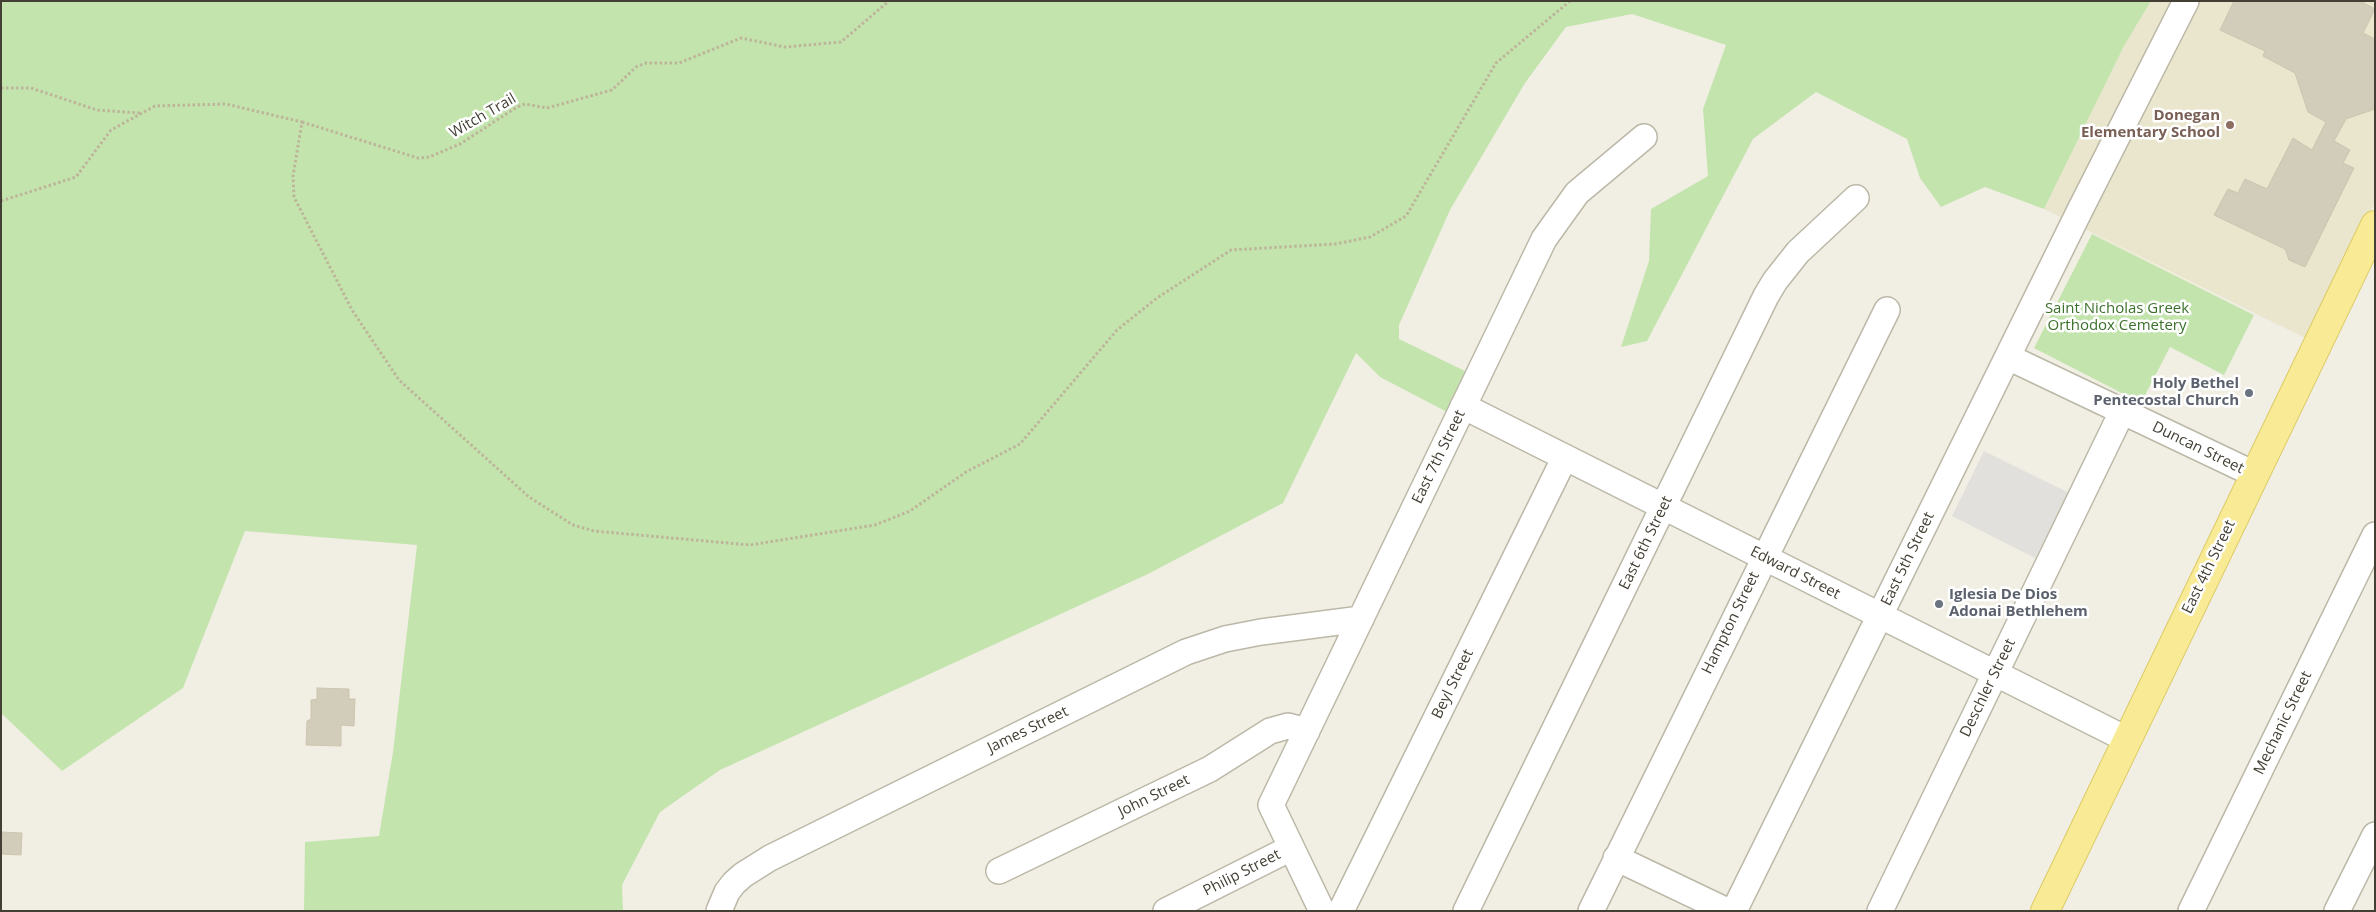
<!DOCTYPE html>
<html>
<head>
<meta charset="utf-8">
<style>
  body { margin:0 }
  #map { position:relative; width:2376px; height:912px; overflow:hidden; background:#f1efe4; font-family:"Open Sans",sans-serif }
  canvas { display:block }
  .frame { position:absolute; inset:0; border:2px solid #433f34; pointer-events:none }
</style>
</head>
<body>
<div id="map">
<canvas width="2376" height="912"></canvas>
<div class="frame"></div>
</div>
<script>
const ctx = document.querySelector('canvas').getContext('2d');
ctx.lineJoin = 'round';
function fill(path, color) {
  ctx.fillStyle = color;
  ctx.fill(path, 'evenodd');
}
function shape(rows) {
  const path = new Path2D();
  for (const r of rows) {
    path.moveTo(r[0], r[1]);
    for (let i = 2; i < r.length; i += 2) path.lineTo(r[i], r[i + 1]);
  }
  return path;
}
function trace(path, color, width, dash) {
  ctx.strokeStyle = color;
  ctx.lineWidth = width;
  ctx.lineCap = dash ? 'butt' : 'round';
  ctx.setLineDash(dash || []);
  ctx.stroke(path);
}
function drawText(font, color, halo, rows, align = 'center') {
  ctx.font = font + ' "Open Sans",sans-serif';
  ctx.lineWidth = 5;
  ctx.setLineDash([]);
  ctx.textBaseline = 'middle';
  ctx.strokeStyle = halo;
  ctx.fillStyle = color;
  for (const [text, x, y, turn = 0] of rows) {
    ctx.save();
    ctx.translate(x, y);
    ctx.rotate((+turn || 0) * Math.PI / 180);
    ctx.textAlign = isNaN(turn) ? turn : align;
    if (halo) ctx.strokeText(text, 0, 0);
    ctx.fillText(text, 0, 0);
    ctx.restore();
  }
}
fill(shape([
  [2151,1,2375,1,2375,203,2309,340,2044,209,2124,46]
]), '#eae6ce');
fill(shape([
  [1,1,2151,1,2124,46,2044,209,1985,187,1941,207,1920,178,1907,139,1816,92,1753,139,1647,341,1621,347,1649,261,1651,209,1708,176,1703,109,1726,45,1632,14,1566,27,1525,83,1450,210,1399,325,1399,339,1469,373,1447,412,1380,377,1356,353,1283,503,1148,574,720,770,660,812,622,885,623,911,304,911,305,842,379,836,393,752,417,545,245,531,183,688,62,771,1,713],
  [2092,234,2254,315,2224,375,2170,347,2141,403,2034,348]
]), '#c4e4ae');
fill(shape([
  [1984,451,2069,493,2035,558,1952,516]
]), '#e2e0dc');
const building = shape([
  [2234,1,2360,1,2375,9,2363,33,2375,39,2375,109,2346,119,2334,141,2350,150,2343,163,2354,168,2305,267,2289,260,2285,249,2214,215,2228,189,2238,193,2245,179,2267,189,2293,138,2312,150,2326,122,2308,112,2295,73,2263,56,2265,51,2220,30,2234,1],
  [317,688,349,689,349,699,355,699,354,726,341,725,341,746,306,745,307,721,311,719,311,700,317,699,317,688],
  [1,832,22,833,21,855,1,854,1,832]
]);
fill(building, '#d2ccba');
trace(building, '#ccc5ae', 1);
const minor = shape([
  [2008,357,2254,474],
  [1463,406,2126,739],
  [1616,858,1727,911],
  [999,871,1210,769,1270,731,1288,726,1307,731],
  [719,911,727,892,734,883,743,875,770,858,1186,652,1225,639,1261,632,1361,619],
  [1166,911,1291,848],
  [1322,911,1271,805,1544,239,1577,193,1644,137],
  [1341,911,1565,457],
  [1466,911,1766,296,1775,281,1798,252,1856,198],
  [1591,911,1887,310],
  [1734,911,2081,208,2186,1],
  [1880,911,2122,412],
  [2191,911,2375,535],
  [2337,911,2375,835]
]);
const major = shape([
  [2045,911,2375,225]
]);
trace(minor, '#bcb8a7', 28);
trace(major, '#ddca66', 30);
trace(shape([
  [1,88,31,88,97,110,140,113],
  [302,122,418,158,429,157,460,144,517,107,525,104,547,108,612,90,636,67,646,63,679,63,741,38,785,47,841,42,889,1],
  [1,201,76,177,111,130,155,106,226,104,302,122,293,176,294,197,352,310,399,380,529,497,573,525,594,531,750,545,875,525,910,511,966,472,1020,444,1117,330,1157,298,1231,250,1335,244,1370,237,1406,216,1496,63,1570,1]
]), '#bdb599', 3, [2.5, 2.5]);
trace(minor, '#fff', 25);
trace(major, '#f9eb95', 28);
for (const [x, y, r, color] of [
  [2230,125,5,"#8d6e63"],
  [2249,393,5,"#6b7280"],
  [1939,604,5,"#6b7280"]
]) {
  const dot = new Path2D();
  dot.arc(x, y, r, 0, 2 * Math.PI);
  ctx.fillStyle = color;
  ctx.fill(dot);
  trace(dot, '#fff', 2);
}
drawText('15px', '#433f34', '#fff', [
  ["Witch Trail",483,116,-30],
  ["Duncan Street",2198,448,26],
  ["East 7th Street",1439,457,-64],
  ["East 6th Street",1646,543,-64],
  ["East 5th Street",1908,559,-64],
  ["East 4th Street",2209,567,-64],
  ["Edward Street",1795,573,27],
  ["Hampton Street",1731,623,-64],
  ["Beyl Street",1453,684,-64],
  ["Deschler Street",1988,688,-64],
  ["Mechanic Street",2283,723,-64],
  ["James Street",1028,730,-26],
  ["John Street",1154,796,-26],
  ["Philip Street",1242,873,-27]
]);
drawText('bold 15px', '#785e54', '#fff', [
  ["Donegan",2220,116],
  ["Elementary School",2220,133]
], 'right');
drawText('15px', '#3b712b', '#fff', [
  ["Saint Nicholas Greek",2117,309],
  ["Orthodox Cemetery",2117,326]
]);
drawText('bold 15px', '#5b616d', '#fff', [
  ["Holy Bethel",2239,384],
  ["Pentecostal Church",2239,401],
  ["Iglesia De Dios",1949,595,"left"],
  ["Adonai Bethlehem",1949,612,"left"]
], 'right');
</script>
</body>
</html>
